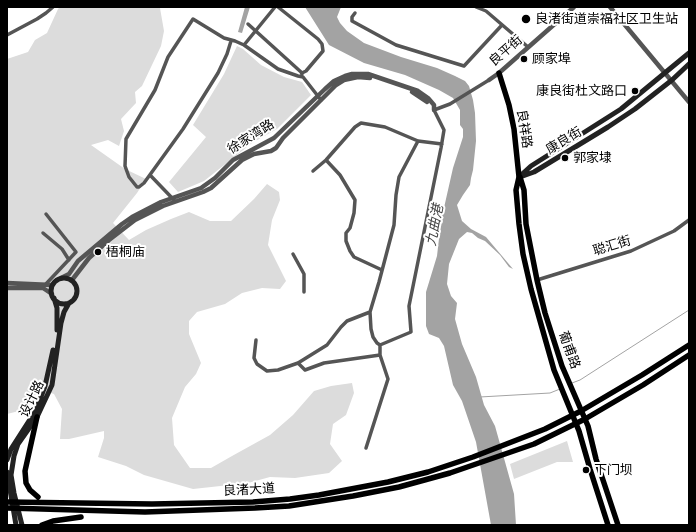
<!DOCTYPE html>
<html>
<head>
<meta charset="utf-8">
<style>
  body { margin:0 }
  #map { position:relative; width:696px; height:532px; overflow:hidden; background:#fff; font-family:"IBM Plex Sans",sans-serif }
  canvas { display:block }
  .frame { position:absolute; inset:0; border:8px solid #000; pointer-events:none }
</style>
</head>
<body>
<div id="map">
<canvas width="696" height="532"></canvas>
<div class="frame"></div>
</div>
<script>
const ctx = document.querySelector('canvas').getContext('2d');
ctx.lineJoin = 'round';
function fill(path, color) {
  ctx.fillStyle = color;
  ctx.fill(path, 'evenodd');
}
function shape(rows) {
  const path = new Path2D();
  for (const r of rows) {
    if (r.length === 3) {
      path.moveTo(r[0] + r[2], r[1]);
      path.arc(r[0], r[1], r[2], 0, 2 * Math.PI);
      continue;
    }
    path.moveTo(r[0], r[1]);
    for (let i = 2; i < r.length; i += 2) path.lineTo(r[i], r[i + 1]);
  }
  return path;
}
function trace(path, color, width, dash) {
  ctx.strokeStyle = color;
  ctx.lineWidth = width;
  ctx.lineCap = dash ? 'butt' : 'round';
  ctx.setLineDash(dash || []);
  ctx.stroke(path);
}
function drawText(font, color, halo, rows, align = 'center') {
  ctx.font = font + ' "IBM Plex Sans","Noto Sans SC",sans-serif';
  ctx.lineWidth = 4;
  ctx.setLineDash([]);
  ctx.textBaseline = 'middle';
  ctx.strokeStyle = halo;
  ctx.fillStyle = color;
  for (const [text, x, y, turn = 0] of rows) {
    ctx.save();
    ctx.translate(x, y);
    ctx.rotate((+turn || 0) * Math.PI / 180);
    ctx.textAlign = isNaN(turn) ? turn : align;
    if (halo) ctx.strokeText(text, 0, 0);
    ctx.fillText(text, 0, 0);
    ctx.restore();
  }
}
fill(shape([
  [60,7,159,7,160,8,164,31,161,46,142,86,135,92,136,103,121,119,124,131,119,146,108,140,91,145,125,169,146,179,137,193,113,223,129,240,146,230,171,219,189,212,210,221,231,221,254,199,267,184,279,192,280,200,272,220,268,245,286,281,280,289,262,288,242,293,225,304,197,312,189,321,189,334,201,363,196,374,185,387,172,418,174,445,190,468,211,468,232,456,270,435,293,415,314,391,331,386,352,383,354,393,346,415,333,424,330,444,342,461,329,473,295,478,270,477,248,483,193,489,144,475,126,466,98,457,104,438,104,431,69,439,60,439,62,409,54,394,39,389,27,409,7,414,7,59,28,52,35,40,47,33,58,9],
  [237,46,243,49,261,65,284,77,302,82,311,95,277,129,252,143,204,181,178,192,169,182,206,137,193,125,224,74],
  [567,441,573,462,557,462,514,479,510,464]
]), '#dcdcdc');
fill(shape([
  [245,7,250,7,242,33,238,32],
  [305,7,341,7,337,17,340,23,347,31,364,43,401,57,437,68,455,76,465,81,469,86,473,100,475,113,476,141,473,170,471,178,470,185,463,195,457,205,462,221,471,229,486,237,513,269,509,267,500,255,485,241,478,238,472,233,467,232,459,239,449,264,447,284,451,296,457,303,455,319,462,344,476,377,484,405,495,426,514,494,516,525,491,525,476,442,462,401,453,385,444,346,439,338,429,334,426,326,426,292,437,256,441,221,453,168,463,137,463,129,460,125,460,110,453,98,439,90,405,75,364,63,329,45]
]), '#a3a3a3');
trace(shape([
  [572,383,580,380,689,310],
  [480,397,550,393,560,389]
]), '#a3a3a3', 1);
trace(shape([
  [278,7,318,39,322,44,323,51,306,71,302,73],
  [476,7,486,11,528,47],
  [355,13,352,17,352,21,396,45,464,66,502,25],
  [248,24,301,72,302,74],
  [7,35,37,19,46,13,53,7],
  [231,41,227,54,218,73,183,129,144,183,139,187,137,187,129,177,125,166,126,139,155,90,168,57,193,19,224,38,235,41,244,45,278,69,298,76,303,77,321,100],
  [244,45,275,7],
  [326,160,340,175,355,200,354,213,350,228,346,233,346,241,350,251,354,257,382,270],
  [313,171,326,160,355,127,361,123,385,127,418,141,442,144],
  [150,175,174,200],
  [43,233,62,249,69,260],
  [293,254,304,274,304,292],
  [537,280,631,251,674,231,689,220],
  [45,285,76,252,46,214],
  [256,340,254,358,257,364,267,371,278,370,298,363,327,345,341,327,347,321,370,312],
  [380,345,411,332,409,306,441,148,444,130,434,110,450,104,489,80],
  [298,363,305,370,324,363,380,355],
  [366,448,388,379,380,355,380,345,377,343,373,337,371,329,370,312,379,282,394,225,396,195,399,177,418,141]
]), '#555', 3.5);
trace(shape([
  [610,7,689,102],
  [489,80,499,73,574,7],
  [412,92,427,102],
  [61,278,69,274,78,261,122,224,132,217,161,202,201,188,215,178,233,160,274,138,325,89,334,81,345,76,352,74,368,74,418,91,428,98,434,105,434,110],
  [72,280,89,258,109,240,135,220,163,206,203,192,211,188,242,160,254,154,271,151,276,148,283,138,336,85,344,80,358,77,370,78],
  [7,283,52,285],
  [7,288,43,288,52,294]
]), '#555', 4.5);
trace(shape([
  [519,177,531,166,621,109,689,53],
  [520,177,534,172,608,127,635,109,672,80,689,64],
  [64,291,13],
  [54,298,57,308,57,330],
  [7,460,11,449,36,410,45,386,53,350],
  [7,472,16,525],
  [22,525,14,493,11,475,14,456,18,444,37,417,52,385,61,323,64,312,69,303]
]), '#222', 5);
trace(shape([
  [499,73,509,105,514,129,519,177,516,190,519,224,523,254,531,289,554,370,579,431,590,469,608,525],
  [520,177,524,190,526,224,537,280,545,313,562,366,588,426,596,459,618,525]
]), '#000', 5.5);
trace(shape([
  [37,417,25,471,26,483,30,490,38,497],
  [7,502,152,504,253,502,290,499,319,495,388,482,428,472,473,457,545,429,581,411,642,375,689,345],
  [7,508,145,512,255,508,289,506,353,496,399,487,450,473,534,444,585,419,643,385,689,355],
  [42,525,53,521,81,517]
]), '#000', 5.5);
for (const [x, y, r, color] of [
  [526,19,5,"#000"],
  [524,59,4,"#000"],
  [635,91,4,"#000"],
  [565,158,4,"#000"],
  [98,252,4,"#000"],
  [586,470,4,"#000"]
]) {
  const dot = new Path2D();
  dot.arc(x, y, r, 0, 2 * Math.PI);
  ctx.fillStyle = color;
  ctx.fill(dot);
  trace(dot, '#fff', 1.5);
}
drawText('13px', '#000', '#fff', [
  ["良渚街道崇福社区卫生站",535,19],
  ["顾家埠",532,59],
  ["康良街杜文路口",627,91,"right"],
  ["郭家埭",573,158],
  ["梧桐庙",106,252],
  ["下门坝",594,470]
], 'left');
drawText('13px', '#000', '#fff', [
  ["良平街",506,51,-41],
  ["良祥路",524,129,81],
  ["徐家湾路",251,137,-32],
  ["康良街",564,141,-31],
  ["聪汇街",612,246,-17],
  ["葡甫路",569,350,70],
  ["设计路",32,399,-64],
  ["良渚大道",249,490,-3]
]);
drawText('italic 14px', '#444', '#fff', [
  ["九曲港",435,225,-79]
]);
</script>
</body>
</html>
